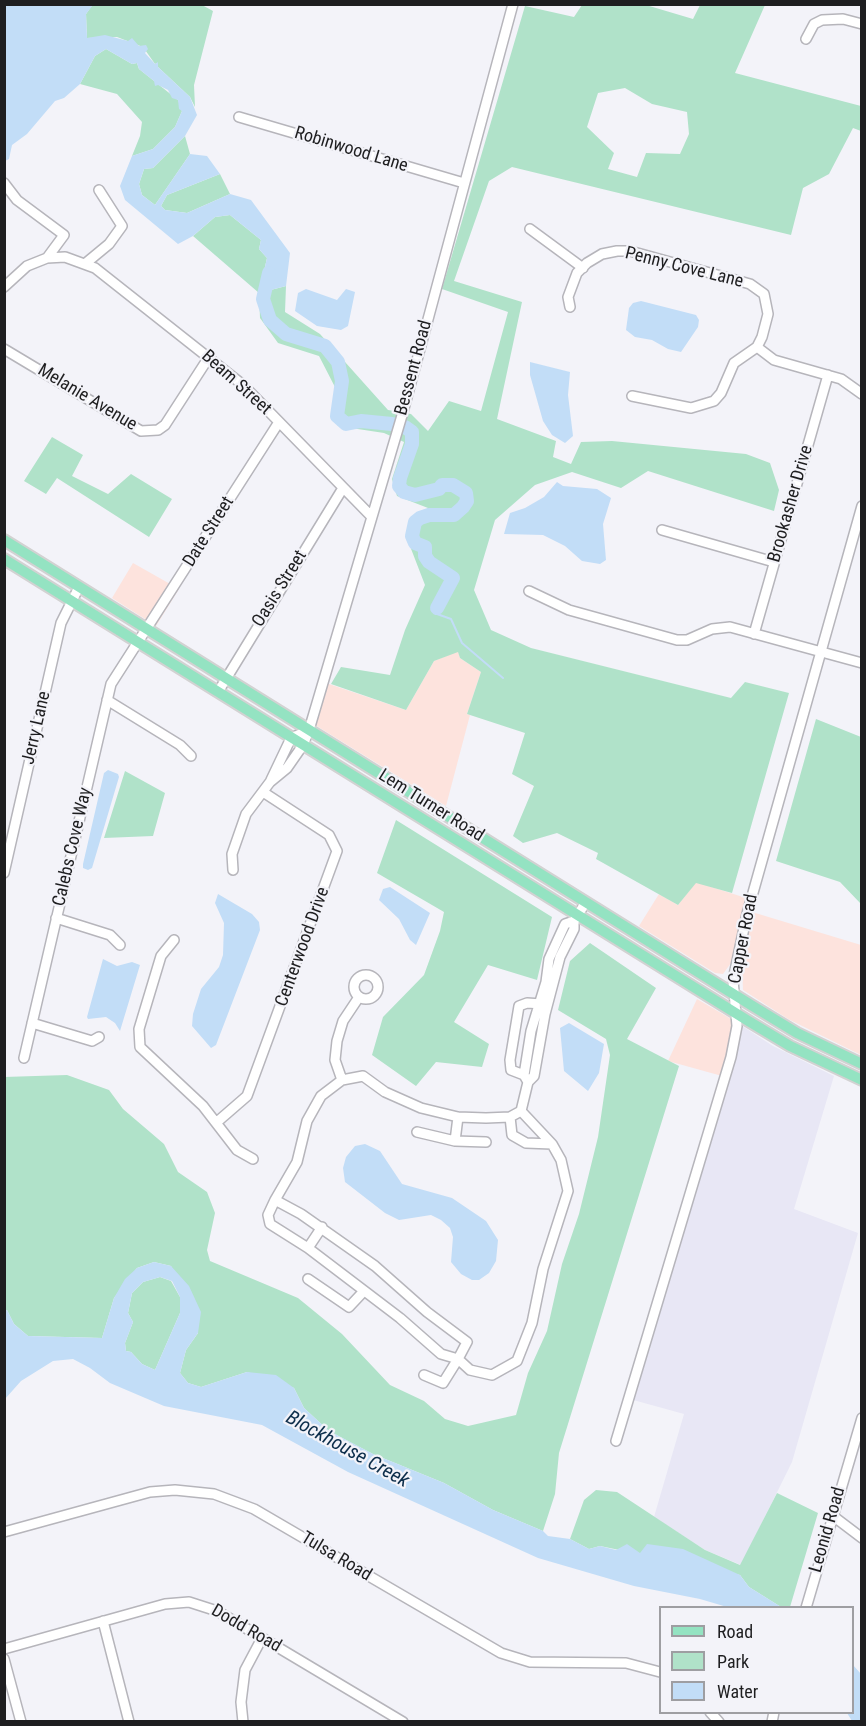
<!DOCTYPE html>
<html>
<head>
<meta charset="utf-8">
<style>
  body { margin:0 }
  #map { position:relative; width:866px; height:1726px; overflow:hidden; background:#f3f3f9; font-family:"Roboto Condensed",sans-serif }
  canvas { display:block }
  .frame { position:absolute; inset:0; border:6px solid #1e1e20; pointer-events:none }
  .legend { position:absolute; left:659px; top:1606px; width:195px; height:108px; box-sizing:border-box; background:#f3f3f9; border:2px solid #9e9ea2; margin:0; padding:8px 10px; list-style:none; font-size:18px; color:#1e1e20 }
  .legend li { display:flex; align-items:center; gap:12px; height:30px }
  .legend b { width:30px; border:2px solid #9e9ea2 }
</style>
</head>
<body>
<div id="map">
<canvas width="866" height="1726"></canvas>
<div class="frame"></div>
<ul class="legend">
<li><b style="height:8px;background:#94e3c2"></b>Road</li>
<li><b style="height:16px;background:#b0e2c9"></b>Park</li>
<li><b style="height:16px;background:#c2ddf7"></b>Water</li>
</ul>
</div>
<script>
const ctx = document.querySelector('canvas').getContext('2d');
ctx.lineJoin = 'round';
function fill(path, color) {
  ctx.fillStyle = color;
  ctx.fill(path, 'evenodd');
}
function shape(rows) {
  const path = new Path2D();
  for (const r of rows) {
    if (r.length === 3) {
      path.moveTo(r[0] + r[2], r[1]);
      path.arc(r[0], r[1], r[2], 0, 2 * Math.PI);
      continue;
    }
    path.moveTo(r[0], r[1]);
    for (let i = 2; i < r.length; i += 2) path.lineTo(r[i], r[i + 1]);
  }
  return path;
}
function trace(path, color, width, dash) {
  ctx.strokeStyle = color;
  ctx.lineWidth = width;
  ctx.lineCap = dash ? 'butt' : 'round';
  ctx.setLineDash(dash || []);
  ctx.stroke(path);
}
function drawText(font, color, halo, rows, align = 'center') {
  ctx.font = font + ' "Roboto Condensed",sans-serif';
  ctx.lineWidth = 4.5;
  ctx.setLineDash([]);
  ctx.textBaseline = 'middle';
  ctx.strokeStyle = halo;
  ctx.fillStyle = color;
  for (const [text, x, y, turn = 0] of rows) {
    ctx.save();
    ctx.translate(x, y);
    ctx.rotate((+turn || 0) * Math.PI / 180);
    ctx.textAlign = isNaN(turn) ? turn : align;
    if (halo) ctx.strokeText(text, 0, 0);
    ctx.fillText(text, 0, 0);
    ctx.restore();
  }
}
fill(shape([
  [133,563,179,589,156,626,112,598],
  [458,651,460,658,481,672,467,714,470,715,446,806,315,725,326,683,406,710,434,661],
  [696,882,746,898,731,963,723,974,715,973,639,926,659,894,678,905],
  [752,912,861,945,861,1055,788,1019,743,990,742,968],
  [697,999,733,1020,722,1076,668,1061]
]), '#fde3dd');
fill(shape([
  [733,1020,773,1046,834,1076,794,1209,858,1233,792,1462,741,1565,705,1550,654,1517,684,1414,626,1398,722,1076]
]), '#e8e7f5');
fill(shape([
  [93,4,202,5,213,11,194,85,195,107,190,97,158,67,157,63,155,64,143,47,117,37,87,38,86,14],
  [582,5,646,5,693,19,700,5,765,5,735,73,861,106,861,131,853,128,829,174,803,188,791,235,512,167,489,181,454,281,522,302,497,419,556,441,553,457,571,464,581,442,612,441,746,454,770,463,779,490,774,511,648,471,621,488,572,472,535,485,495,520,474,590,491,630,531,648,731,698,745,682,789,693,732,893,696,883,678,905,596,859,598,853,557,833,523,843,513,836,534,786,512,774,525,733,467,714,481,672,460,658,458,652,434,661,406,710,331,684,341,667,390,675,405,630,425,585,408,541,411,520,428,508,397,496,392,479,404,442,384,433,338,426,332,415,336,389,319,356,278,343,260,318,259,293,193,236,215,217,230,215,261,240,259,249,267,258,259,293,286,286,285,312,320,334,388,410,411,414,428,431,449,401,481,411,508,312,442,289,525,6,574,17],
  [625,88,652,104,687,112,689,134,680,154,646,153,637,177,608,169,614,153,587,127,598,93],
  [106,49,132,64,137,63,139,69,178,100,182,111,175,127,153,149,132,156,140,136,142,122,117,94,80,84,95,56],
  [185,136,190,154,155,205,142,195,139,184,144,169,153,168],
  [220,174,230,194,187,213,165,210,161,206,167,195],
  [52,437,83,455,72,476,108,494,131,474,172,499,149,537,57,478,46,494,24,481],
  [816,719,861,737,861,904,840,882,776,861],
  [125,771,165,793,153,836,104,838],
  [396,820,552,917,537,980,488,965,454,1022,489,1044,482,1067,436,1062,416,1086,372,1055,383,1017,424,975,440,931,444,912,377,873],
  [590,943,656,988,627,1039,679,1066,559,1453,555,1494,543,1531,493,1510,444,1483,373,1454,329,1431,304,1408,294,1388,247,1372,201,1387,188,1383,180,1373,186,1350,198,1333,171,1266,154,1262,137,1268,114,1298,102,1338,28,1336,14,1324,7,1310,4,1311,4,1077,67,1075,109,1090,123,1109,164,1144,178,1172,207,1192,215,1213,207,1250,210,1261,298,1298,342,1334,390,1385,424,1401,445,1419,468,1426,516,1415,528,1373,547,1331,562,1264,579,1214,598,1137,610,1055,606,1039,558,1010,570,961],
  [160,1277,171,1281,180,1297,180,1313,155,1370,142,1364,131,1352,126,1351,125,1343,133,1322,128,1313,132,1293,143,1282],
  [596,1490,617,1492,705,1550,740,1565,777,1493,818,1513,790,1607,781,1607,749,1587,740,1575,600,1546,589,1549,570,1539,584,1500]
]), '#b0e2c9');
fill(shape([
  [5,4,93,5,86,14,87,38,105,35,128,41,132,38,139,46,146,45,148,49,145,53,155,64,158,62,158,67,190,97,197,115,185,136,153,168,144,169,139,184,142,195,155,205,190,154,207,156,220,174,167,195,161,206,165,210,187,213,230,194,251,200,290,253,286,286,259,293,267,258,259,249,261,240,230,215,215,217,193,236,178,244,125,200,120,186,132,156,153,149,175,127,182,111,179,109,178,100,172,98,168,90,158,85,155,86,154,81,139,69,137,63,132,64,106,49,95,56,80,84,64,98,55,101,27,134,12,145,9,159,5,161],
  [306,289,337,300,346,289,355,292,348,326,341,330,317,326,295,311,298,293],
  [641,301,696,315,699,320,698,327,681,352,668,349,652,340,635,337,626,330,629,308,633,303],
  [530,362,570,372,568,395,573,436,565,443,552,435,543,421,530,375],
  [557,482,563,486,597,489,611,498,603,524,606,560,600,564,582,561,565,546,543,535,504,534,510,513,525,508,544,497],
  [108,770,118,774,119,777,92,868,88,870,83,868,83,864,104,773],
  [390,887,430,913,416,945,410,940,399,919,379,900,383,889],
  [218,894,252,914,259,922,260,930,216,1045,211,1048,192,1026,193,1014,201,989,219,967,223,955,224,923,215,903],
  [103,959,117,966,132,962,140,965,120,1031,115,1023,106,1017,88,1019,87,1017],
  [569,1023,604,1044,599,1073,588,1091,564,1071,560,1028],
  [365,1144,380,1151,402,1184,452,1198,486,1221,498,1240,496,1261,489,1273,479,1280,472,1280,461,1274,451,1262,453,1237,450,1228,441,1220,431,1215,399,1220,385,1213,345,1182,343,1168,346,1157,355,1146],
  [154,1262,171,1266,189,1286,201,1312,198,1333,186,1350,180,1373,188,1383,201,1387,247,1372,276,1375,294,1388,304,1408,329,1431,373,1454,444,1483,493,1510,543,1531,548,1536,570,1539,589,1549,600,1546,616,1550,627,1544,640,1553,647,1544,683,1549,740,1575,749,1587,781,1607,727,1607,700,1599,634,1586,538,1558,348,1472,262,1425,164,1406,110,1383,90,1368,73,1359,53,1361,21,1381,5,1399,5,1311,7,1310,14,1324,28,1336,102,1338,114,1298,125,1279,137,1268],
  [160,1277,172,1281,180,1297,180,1313,155,1370,142,1364,131,1352,126,1351,125,1343,133,1322,128,1313,132,1293,143,1282],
  [853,1665,861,1674,861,1721,852,1721,847,1713,852,1712]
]), '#c2ddf7');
trace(shape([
  [437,608,437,614,451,619,462,643,503,678]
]), '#c2ddf7', 2);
trace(shape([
  [269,273,263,299,270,320,286,334,325,346,338,362,342,381,337,416,346,424,361,421,392,424,405,427,412,432,412,444,400,478,399,486,404,492,415,495,439,489,442,485,453,485,466,493,467,501,463,507,454,515,429,515,420,518,415,522,412,536,415,543,425,547,425,556,429,562,453,578,437,608]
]), '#c2ddf7', 14);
const minor = shape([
  [806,39,814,24,822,20,843,19,862,24],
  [239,117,464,183],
  [4,183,17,200,64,235,47,258],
  [530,229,583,268],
  [86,263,109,244,122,226,99,190],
  [4,287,27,266,47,258,65,257,95,268,243,385,372,517],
  [570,307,568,297,577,273,587,263,602,254,617,251,630,251,750,284,764,294,768,314,762,337,757,347,734,363,721,393,714,401,691,408,632,396],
  [757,347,774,360,841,379,862,394],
  [4,349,141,431,158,430,165,425,209,357],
  [662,530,774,562],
  [529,591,569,610,677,640,687,640,712,629,730,627,862,663],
  [754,634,828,375],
  [218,692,343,488],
  [107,700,180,745,191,756],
  [271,780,291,738,309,730],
  [233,870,232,854,246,814,270,782,287,768,303,745,309,730,403,412,513,4],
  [4,873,61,623,79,587],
  [56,918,110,935,120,945],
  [574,921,565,924,549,959,546,982,531,1031,524,1075,528,1082,534,1076,545,1014,560,957,574,929,574,921,586,902],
  [174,940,161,956,139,1029,140,1047,203,1106,237,1150,253,1159],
  [366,987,12],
  [32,1023,92,1041,99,1037],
  [24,1058,111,684,279,422],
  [524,1075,511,1070,510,1060,519,1006,527,1003,542,1004],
  [342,1080,335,1060,337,1041,343,1021,359,997],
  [521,1111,552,1144],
  [458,1117,455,1141,486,1142],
  [217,1122,247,1096,337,851,329,835,263,792],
  [417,1132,455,1141],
  [275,1200,301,1214,375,1266,427,1312,467,1342,458,1359,441,1354,400,1318,308,1248,270,1224,268,1215,275,1200,297,1162,307,1121,321,1096,342,1080,363,1076,385,1092,421,1108,458,1117,486,1118,510,1117,521,1111,528,1082],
  [308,1248,322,1227],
  [308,1279,349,1307,364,1291],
  [424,1375,443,1383,458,1359,470,1370,492,1375,517,1361,532,1323,543,1269,568,1191,561,1160,552,1144,526,1143,512,1135,510,1117],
  [616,1441,731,1057,737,1026,733,980,747,914,862,506],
  [833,1516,862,1538],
  [4,1532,150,1492,175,1490,214,1494,254,1509,501,1653,530,1662,626,1663,660,1672],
  [806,1608,862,1418],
  [103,1621,129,1722],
  [4,1649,165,1604,189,1602,217,1611,403,1722],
  [4,1659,21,1722],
  [710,1712,719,1722],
  [243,1722,241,1702,245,1670,262,1638],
  [772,1722,774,1712]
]);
const major = shape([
  [4,540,751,1005,797,1033,862,1064],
  [4,559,750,1022,790,1046,862,1080]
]);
trace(minor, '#b6b5bb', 12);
trace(major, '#d2d2d2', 14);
trace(minor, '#fff', 9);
trace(major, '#94e3c2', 10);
drawText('18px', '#1e1e20', '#f3f3f9', [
  ["Robinwood Lane",351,150,17],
  ["Penny Cove Lane",684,268,14],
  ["Bessent Road",414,368,-75],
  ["Beam Street",236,383,42],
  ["Melanie Avenue",87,398,31],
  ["Brookasher Drive",791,504,-74],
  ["Date Street",209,532,-58],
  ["Oasis Street",280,589,-58],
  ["Jerry Lane",37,728,-77],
  ["Lem Turner Road",431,806,32],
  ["Calebs Cove Way",73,847,-77],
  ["Capper Road",744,939,-79],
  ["Centerwood Drive",303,947,-70],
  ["Leonid Road",828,1530,-74],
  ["Tulsa Road",336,1557,31],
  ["Dodd Road",246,1629,30]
]);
drawText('italic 20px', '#0d2e4b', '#f3f3f9', [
  ["Blockhouse Creek",347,1450,29]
]);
</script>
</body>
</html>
